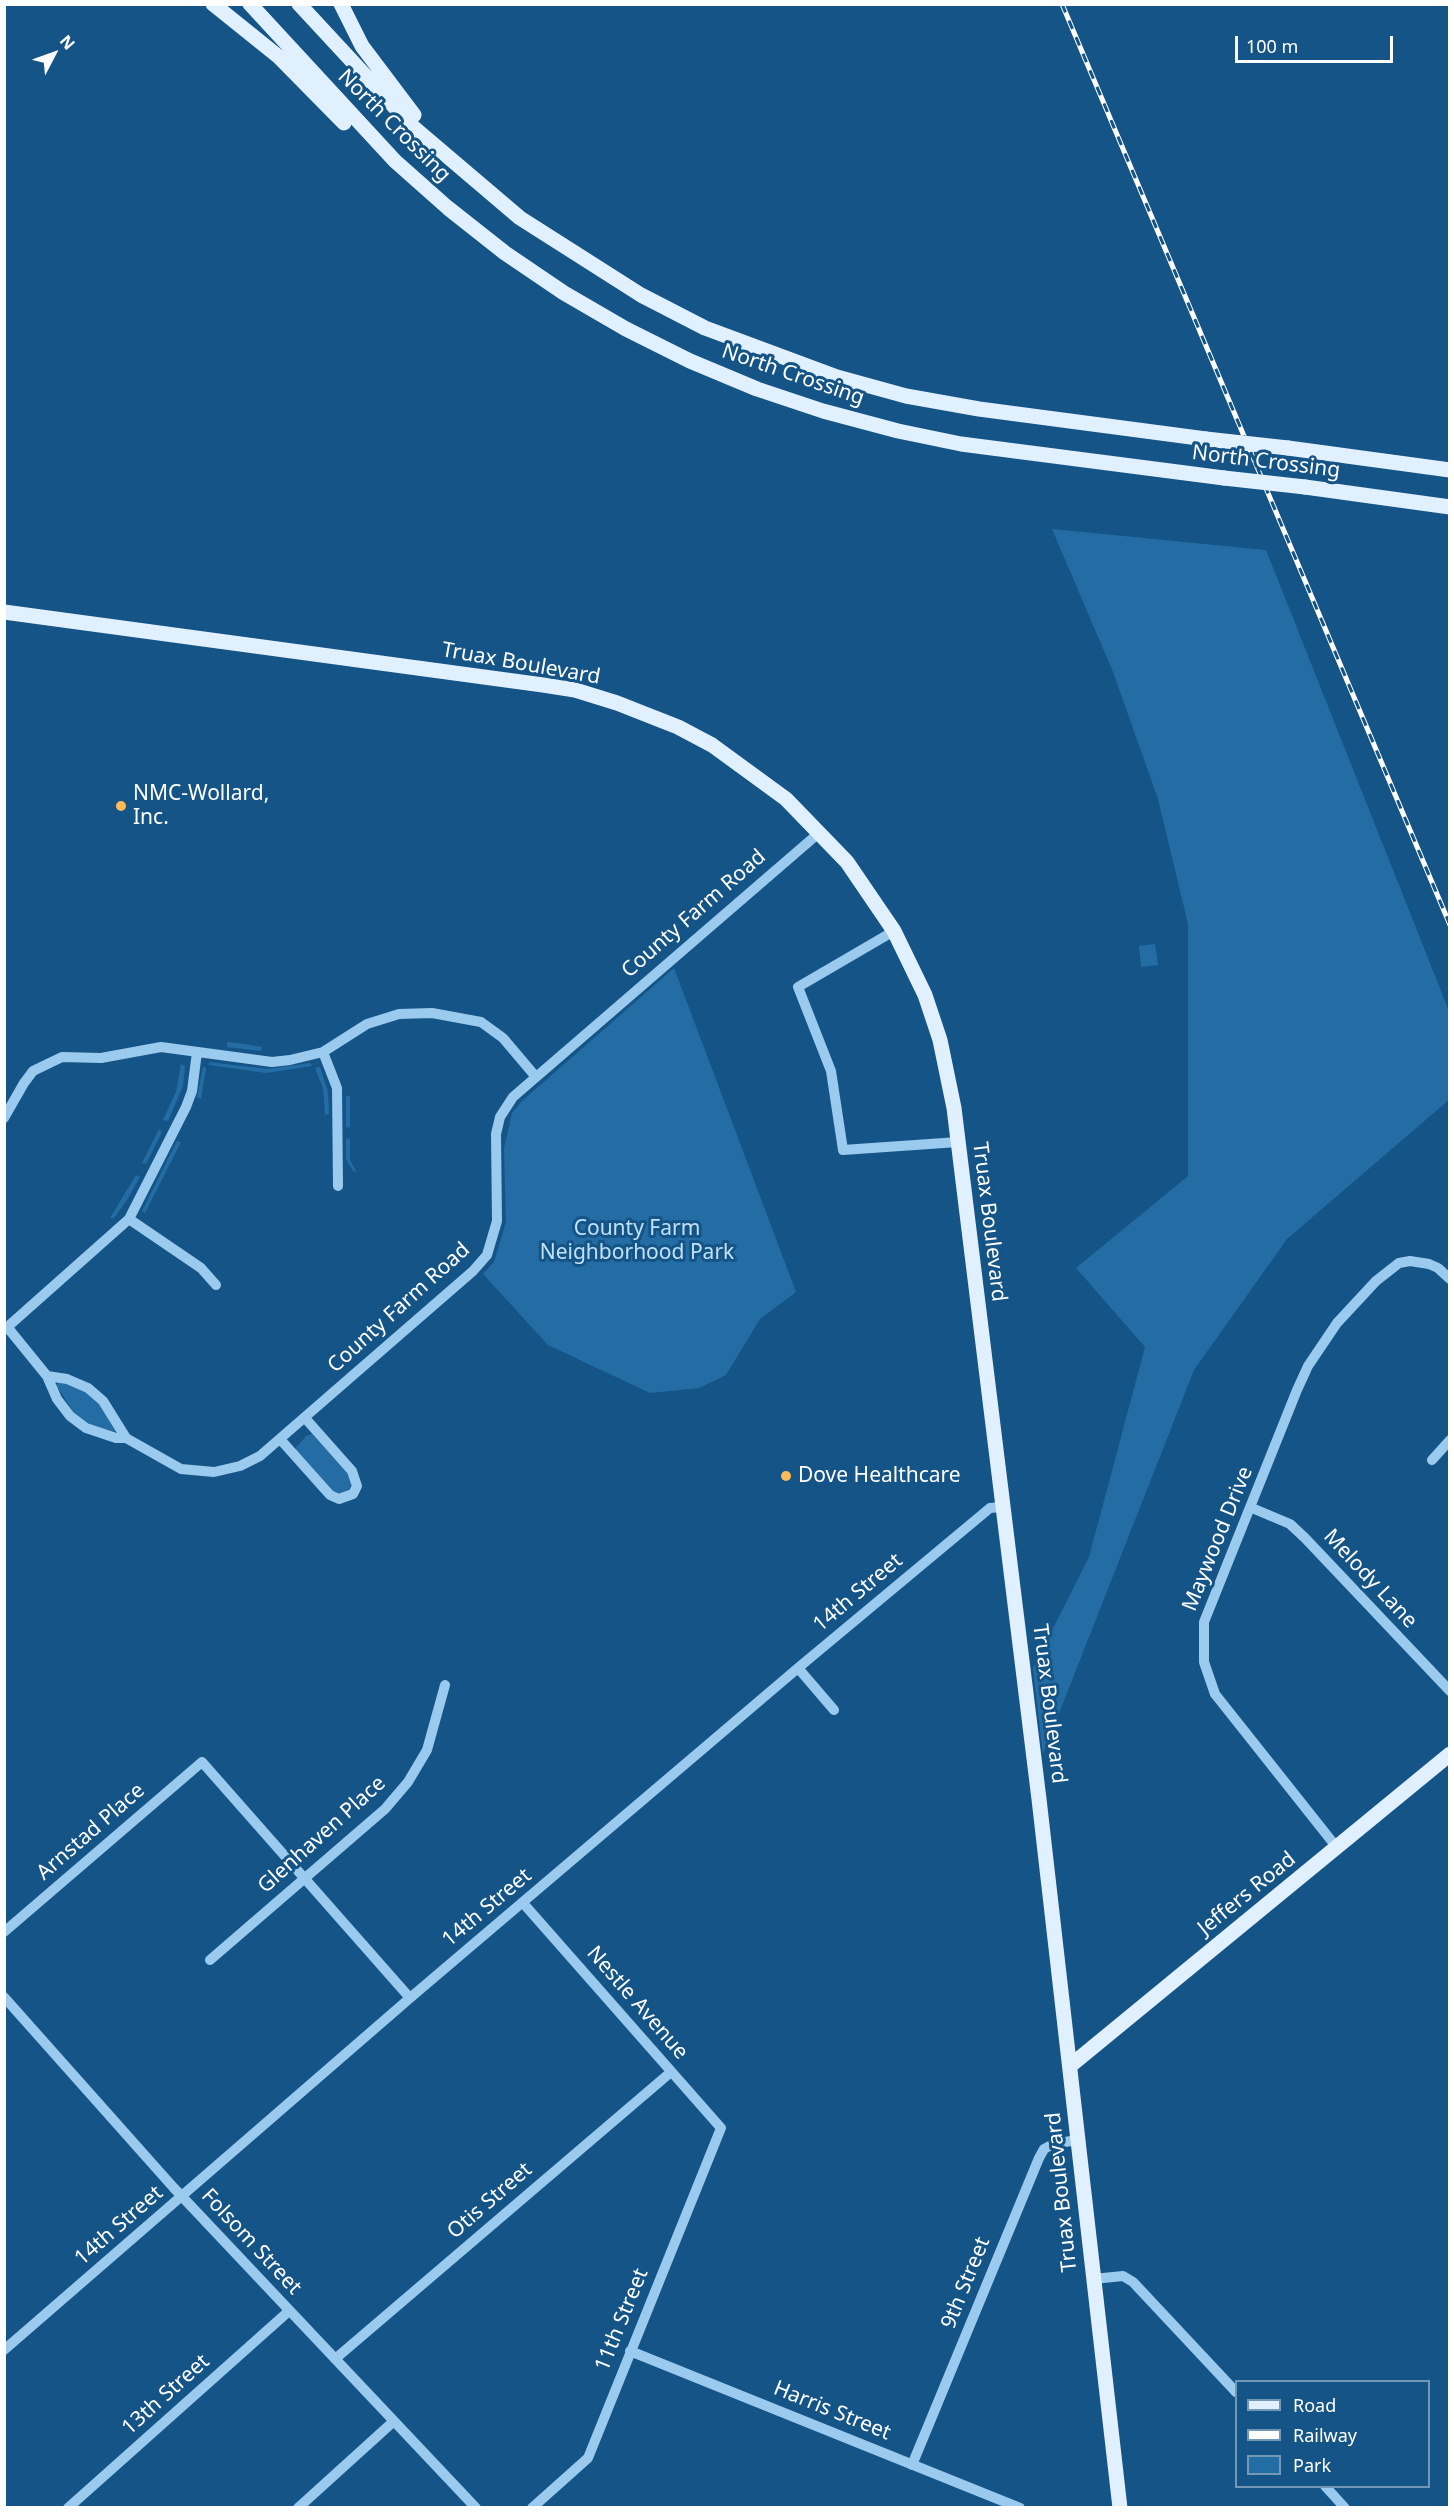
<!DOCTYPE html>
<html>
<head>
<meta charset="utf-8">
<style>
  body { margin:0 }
  #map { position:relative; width:1454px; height:2512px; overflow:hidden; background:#155486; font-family:"Noto Sans",sans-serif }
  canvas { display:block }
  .frame { position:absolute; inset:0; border:6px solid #fff; pointer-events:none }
  .legend { position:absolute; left:1235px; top:2380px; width:195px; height:108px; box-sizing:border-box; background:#155486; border:2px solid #7398b6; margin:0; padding:8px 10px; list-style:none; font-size:18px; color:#fff }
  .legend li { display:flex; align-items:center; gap:12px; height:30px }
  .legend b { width:30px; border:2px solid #7398b6 }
  .north { position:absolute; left:24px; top:24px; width:60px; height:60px; -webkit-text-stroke:4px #155486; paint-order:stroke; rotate:49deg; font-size:16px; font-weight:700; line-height:24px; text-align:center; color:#fff }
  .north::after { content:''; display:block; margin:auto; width:21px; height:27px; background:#fff; clip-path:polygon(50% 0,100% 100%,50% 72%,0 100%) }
  .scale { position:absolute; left:1235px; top:36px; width:158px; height:27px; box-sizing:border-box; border:3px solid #fff; border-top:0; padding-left:8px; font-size:18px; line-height:21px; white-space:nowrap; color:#fff; -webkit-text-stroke:4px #155486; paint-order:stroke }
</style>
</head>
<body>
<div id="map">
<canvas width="1454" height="2512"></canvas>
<div class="frame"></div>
<ul class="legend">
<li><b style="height:8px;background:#e1f0ff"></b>Road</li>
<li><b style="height:8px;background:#fff"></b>Railway</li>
<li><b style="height:16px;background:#246da4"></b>Park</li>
</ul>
<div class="north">N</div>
<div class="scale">100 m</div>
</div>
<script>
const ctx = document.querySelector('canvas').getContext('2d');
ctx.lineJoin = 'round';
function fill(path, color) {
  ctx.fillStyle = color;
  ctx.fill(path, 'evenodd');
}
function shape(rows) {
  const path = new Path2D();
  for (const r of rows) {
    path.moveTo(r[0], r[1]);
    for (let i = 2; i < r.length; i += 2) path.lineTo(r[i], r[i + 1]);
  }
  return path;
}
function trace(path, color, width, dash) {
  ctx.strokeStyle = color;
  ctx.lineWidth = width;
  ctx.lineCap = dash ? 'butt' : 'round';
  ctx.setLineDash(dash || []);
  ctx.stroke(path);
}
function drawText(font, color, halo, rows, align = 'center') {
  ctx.font = font + ' "Noto Sans",sans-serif';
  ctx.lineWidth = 6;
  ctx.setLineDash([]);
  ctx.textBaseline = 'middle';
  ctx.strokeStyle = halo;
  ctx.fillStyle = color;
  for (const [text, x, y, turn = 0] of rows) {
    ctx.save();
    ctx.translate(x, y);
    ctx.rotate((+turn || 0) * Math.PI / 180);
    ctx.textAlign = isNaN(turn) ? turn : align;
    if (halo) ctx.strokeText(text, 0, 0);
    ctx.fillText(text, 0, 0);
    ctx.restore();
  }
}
fill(shape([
  [1052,529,1266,550,1449,1011,1450,1099,1287,1239,1194,1370,1043,1754,1033,1668,1089,1557,1145,1347,1076,1268,1188,1176,1188,924,1158,799,1113,672],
  [1155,944,1158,965,1141,967,1139,946],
  [674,968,796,1292,760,1319,726,1375,699,1388,650,1393,548,1345,483,1274,494,1262,506,1222,504,1148,512,1113,522,1101],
  [227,1042,244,1044,262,1047,261,1051,227,1047],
  [209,1062,267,1069,310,1063,312,1066,266,1073,209,1065],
  [181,1064,185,1066,183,1086,168,1121,163,1120,176,1092],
  [203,1067,206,1068,201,1099,197,1097],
  [320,1067,328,1092,329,1114,325,1115,323,1088,315,1068],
  [346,1096,350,1096,350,1128,346,1127],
  [159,1129,162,1132,146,1164,142,1163],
  [350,1138,350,1160,357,1173,353,1171,346,1159,346,1139],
  [177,1141,181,1142,145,1213,142,1211],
  [136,1175,140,1177,127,1200,114,1218,110,1218],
  [59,1382,84,1390,102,1407,116,1431,114,1432,91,1425,74,1413,56,1385],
  [312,1434,350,1476,352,1484,347,1492,339,1494,333,1492,295,1449,306,1436]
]), '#246da4');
trace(shape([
  [894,931,798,987,831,1071,843,1150,958,1142],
  [323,1052,337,1088,338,1186],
  [4,1118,24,1083,33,1071,62,1057,101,1058,161,1047,272,1062,290,1060,323,1052,367,1024,399,1014,432,1013,481,1022,503,1038,536,1077],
  [129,1219,201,1268,216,1285],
  [8,1328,47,1376,57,1399,70,1416,86,1428,116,1438,126,1438,181,1469,214,1472,240,1466,260,1456,473,1271,487,1255,497,1221,496,1134,500,1117,513,1097,820,832],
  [4,1330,129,1219,186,1107,192,1091,197,1052],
  [47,1376,67,1379,88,1388,103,1401,126,1438],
  [280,1439,330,1495,339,1499,353,1494,357,1486,352,1471,305,1418],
  [1432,1460,1450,1440],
  [1252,1508,1290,1524,1305,1538,1450,1691],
  [798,1668,834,1710],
  [1338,1849,1215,1694,1204,1662,1204,1622,1297,1390,1308,1366,1337,1323,1376,1281,1399,1263,1410,1261,1429,1264,1438,1268,1450,1279],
  [523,1903,721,2128,588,2458,532,2508],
  [4,1932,202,1762,410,1998],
  [210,1960,385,1809,408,1782,427,1750,445,1685],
  [4,1997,173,2187,476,2508],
  [1093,2279,1123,2276,1133,2282,1236,2392],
  [4,2350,410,1998,798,1668,990,1508,1002,1507],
  [630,2351,1020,2508],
  [335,2359,671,2072],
  [912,2465,1039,2158,1044,2149,1053,2144,1077,2140],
  [1325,2486,1345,2508],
  [68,2508,289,2311],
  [298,2508,394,2421]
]), '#9acaee', 10);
trace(shape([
  [213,4,279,57,344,123],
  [250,4,395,161,448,208,505,253,564,293,626,329,690,361,757,389,823,411,898,431,961,444,1224,478],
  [299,4,413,127,520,218,641,295,705,328,837,377,906,396,979,409,1206,439],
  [341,4,362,46,414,115],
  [1288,448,1450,470],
  [1305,487,1450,507],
  [4,612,543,685,575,690,617,703,678,727,712,745,786,799,847,862,894,931,925,995,940,1040,954,1108,1039,1799,1120,2508],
  [1070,2066,1450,1754]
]), '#e1f0ff', 15);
const rail = shape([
  [1062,4,1450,925]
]);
trace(rail, '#fff', 5);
trace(rail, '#155486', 3, [9]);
trace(shape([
  [1206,439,1288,448],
  [1224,478,1305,487]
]), '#e1f0ff', 15);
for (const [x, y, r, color] of [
  [121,806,6,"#ffbb57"],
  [786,1476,6,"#ffbb57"]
]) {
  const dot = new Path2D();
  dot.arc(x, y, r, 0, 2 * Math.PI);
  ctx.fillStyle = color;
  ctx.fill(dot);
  trace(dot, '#155486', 2);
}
drawText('21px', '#fff', '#155486', [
  ["North Crossing",394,126,45],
  ["North Crossing",793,375,19],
  ["North Crossing",1266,462,7],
  ["Truax Boulevard",521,664,10],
  ["County Farm Road",694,914,-41],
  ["Truax Boulevard",989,1222,83],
  ["County Farm Road",399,1308,-42],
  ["Maywood Drive",1218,1539,-68],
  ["Melody Lane",1370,1579,47],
  ["14th Street",858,1593,-40],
  ["Truax Boulevard",1049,1704,83],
  ["Arnstad Place",91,1832,-41],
  ["Glenhaven Place",322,1835,-42],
  ["Jeffers Road",1247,1894,-39],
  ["14th Street",487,1908,-40],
  ["Nestle Avenue",637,2003,49],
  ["Truax Boulevard",1062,2192,-96],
  ["Otis Street",490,2201,-41],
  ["14th Street",119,2226,-41],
  ["Folsom Street",251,2242,47],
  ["9th Street",966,2283,-68],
  ["11th Street",622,2320,-68],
  ["13th Street",166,2395,-42],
  ["Harris Street",832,2411,22]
]);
drawText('21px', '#fff', '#155486', [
  ["NMC-Wollard,",133,794],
  ["Inc.",133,818],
  ["Dove Healthcare",798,1476]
], 'left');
drawText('21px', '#c0e1fa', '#155486', [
  ["County Farm",637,1229],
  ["Neighborhood Park",637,1253]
]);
</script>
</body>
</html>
